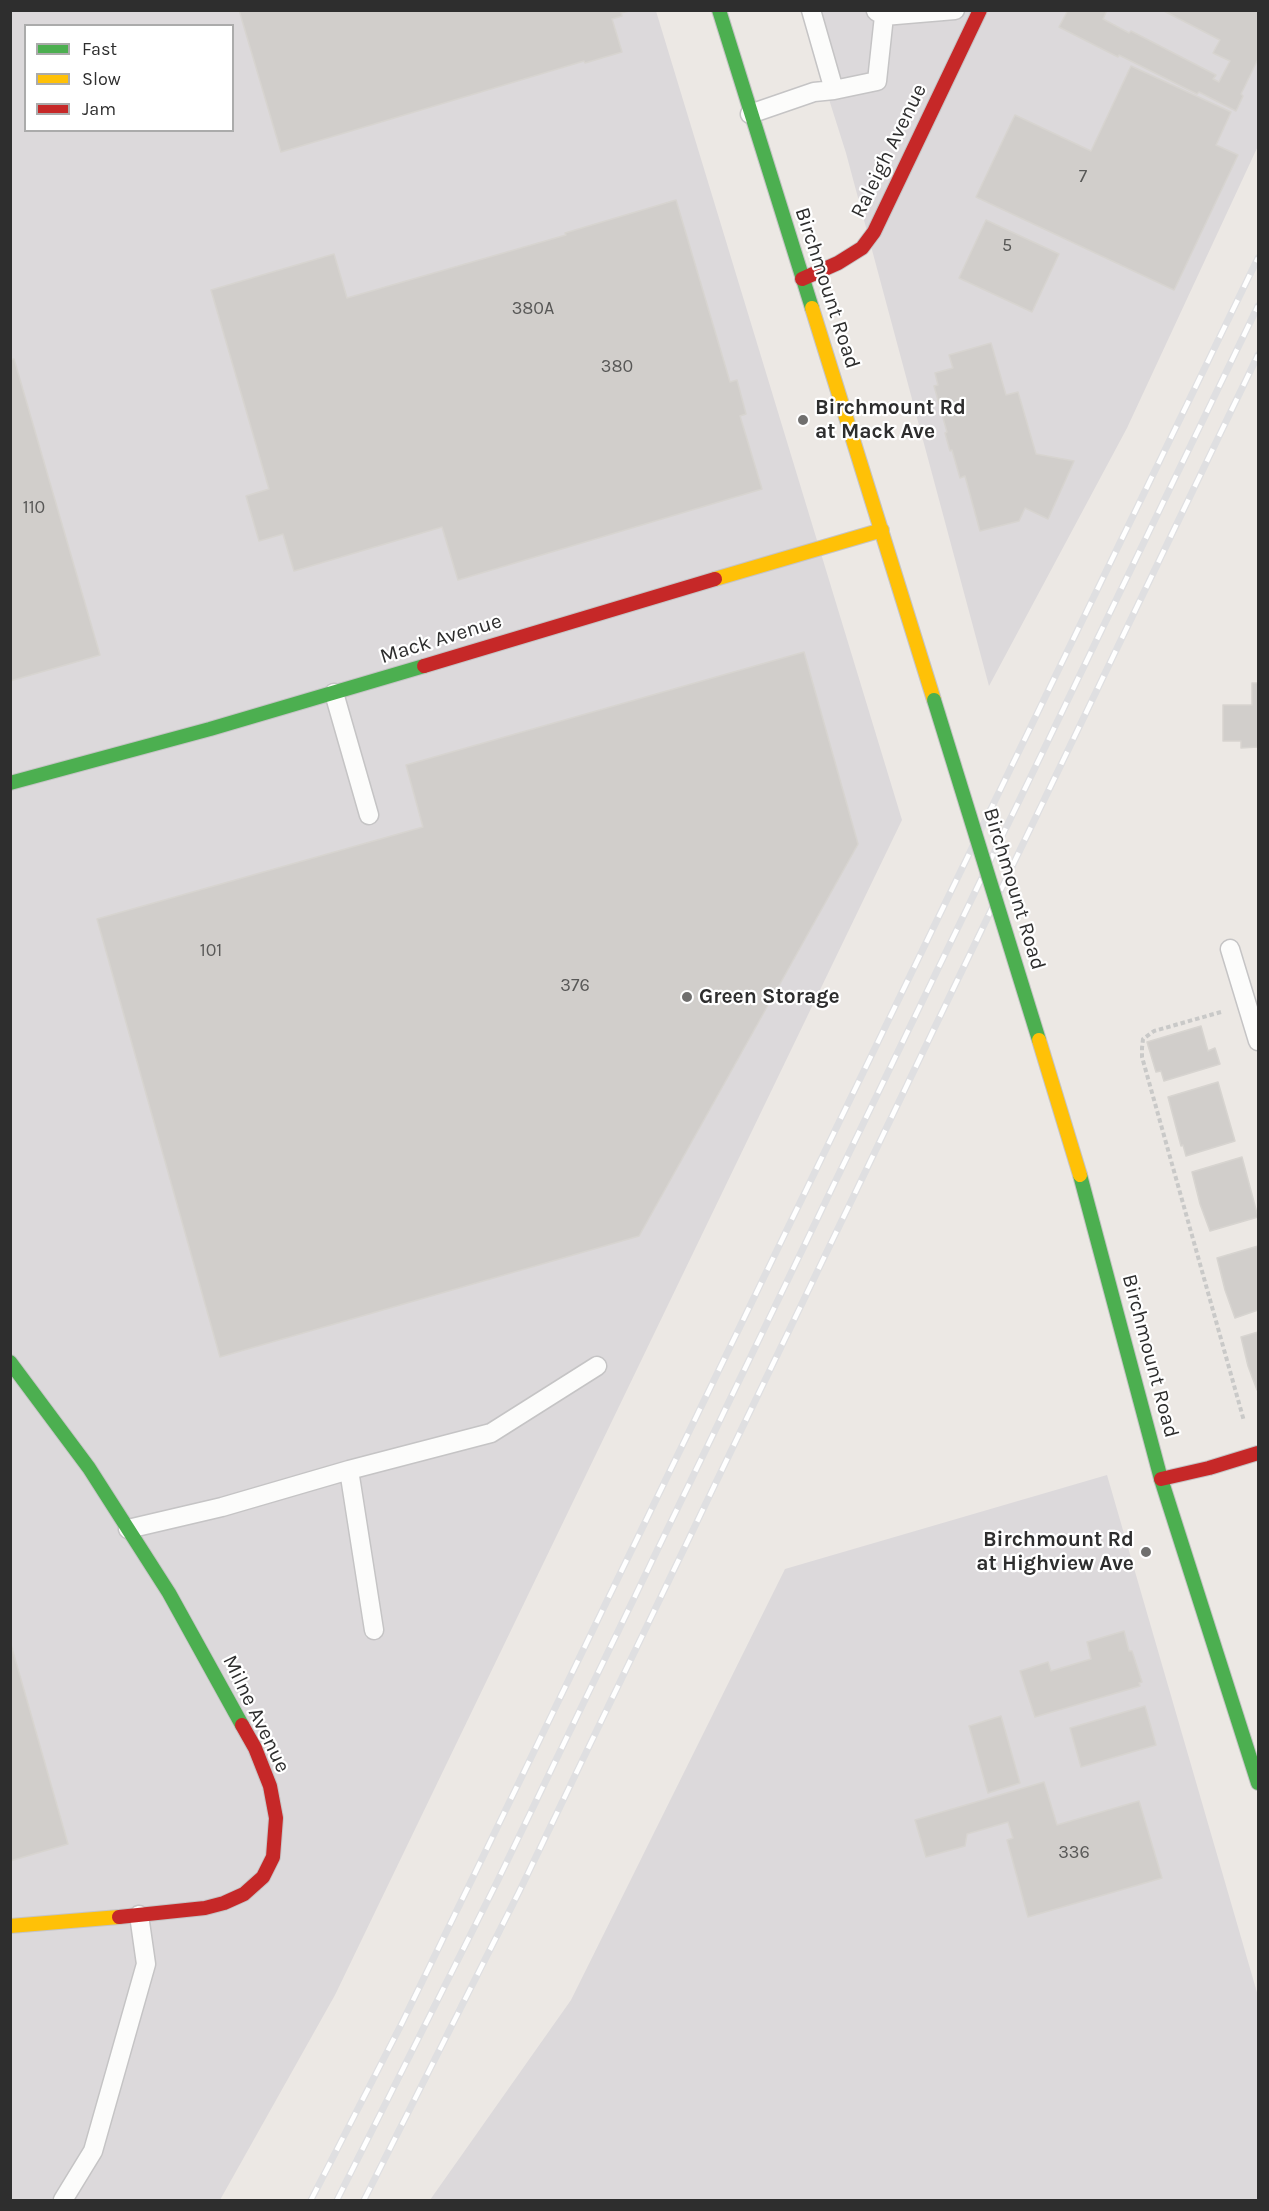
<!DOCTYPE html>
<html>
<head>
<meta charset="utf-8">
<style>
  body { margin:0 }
  #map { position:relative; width:1269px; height:2211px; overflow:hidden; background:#ece8e4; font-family:Karla,sans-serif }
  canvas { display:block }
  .frame { position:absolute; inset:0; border:12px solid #2e2e2e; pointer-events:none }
  .legend { position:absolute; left:24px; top:24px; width:210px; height:108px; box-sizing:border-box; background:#fff; border:2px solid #ababab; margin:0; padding:8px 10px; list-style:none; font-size:18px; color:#2e2e2e }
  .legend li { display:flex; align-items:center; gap:12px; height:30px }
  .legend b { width:30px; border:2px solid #ababab }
</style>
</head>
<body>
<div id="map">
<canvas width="1269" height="2211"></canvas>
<div class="frame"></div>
<ul class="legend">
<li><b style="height:8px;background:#4caf50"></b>Fast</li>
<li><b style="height:8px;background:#ffc107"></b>Slow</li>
<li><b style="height:8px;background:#c62828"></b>Jam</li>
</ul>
</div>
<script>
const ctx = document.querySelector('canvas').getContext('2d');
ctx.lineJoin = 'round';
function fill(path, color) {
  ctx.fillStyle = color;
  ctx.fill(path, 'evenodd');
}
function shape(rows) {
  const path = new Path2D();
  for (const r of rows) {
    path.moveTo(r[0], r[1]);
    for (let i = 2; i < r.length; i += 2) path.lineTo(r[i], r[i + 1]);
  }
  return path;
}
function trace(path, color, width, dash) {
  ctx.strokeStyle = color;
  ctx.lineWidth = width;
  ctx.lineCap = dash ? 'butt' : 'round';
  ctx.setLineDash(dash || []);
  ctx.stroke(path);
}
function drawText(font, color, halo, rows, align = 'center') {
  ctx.font = font + ' Karla,sans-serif';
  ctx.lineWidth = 4.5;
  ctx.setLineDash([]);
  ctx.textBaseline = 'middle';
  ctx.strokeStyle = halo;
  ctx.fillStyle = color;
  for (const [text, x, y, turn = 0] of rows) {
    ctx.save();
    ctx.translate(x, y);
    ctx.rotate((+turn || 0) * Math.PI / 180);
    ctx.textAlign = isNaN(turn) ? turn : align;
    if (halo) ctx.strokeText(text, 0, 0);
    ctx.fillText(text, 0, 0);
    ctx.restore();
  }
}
fill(shape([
  [11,11,656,11,902,820,335,1995,220,2200,11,2200],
  [26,26,232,26,232,130,26,130],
  [801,11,1258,11,1258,146,1127,428,989,686,846,153],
  [1107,1475,1258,1996,1258,2200,430,2200,571,2000,785,1569]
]), '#dcd9db');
const building = shape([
  [239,10,629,10,629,11,621,13,622,16,612,19,622,52,585,63,584,61,281,152,239,10],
  [1068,10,1107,10,1103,19,1129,33,1131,31,1216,75,1213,79,1219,82,1230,61,1213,53,1220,40,1162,10,1258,10,1258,59,1241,94,1243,96,1236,111,1199,92,1197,94,1119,55,1118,57,1059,27,1068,10],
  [1131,66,1231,112,1216,145,1238,155,1174,290,976,197,1015,115,1091,151,1131,66],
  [676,200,730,382,737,380,746,414,740,416,762,489,458,580,442,527,294,571,283,534,259,541,246,496,269,489,211,290,334,254,347,298,566,235,565,233,676,200],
  [986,220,1059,254,1032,312,959,278,986,220],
  [991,343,1006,395,1018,392,1036,454,1074,461,1048,519,1025,508,1019,521,980,531,965,476,960,478,952,450,950,451,945,433,947,432,934,386,938,385,935,373,953,368,949,355,991,343],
  [14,359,100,655,10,681,10,360,14,359],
  [804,652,858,844,639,1236,220,1357,97,919,423,827,406,765,804,652],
  [1252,683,1258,683,1258,747,1241,748,1241,741,1223,741,1223,705,1252,705,1252,683],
  [1201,1026,1208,1051,1215,1048,1220,1064,1164,1081,1161,1071,1156,1072,1147,1042,1201,1026],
  [1218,1082,1235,1141,1186,1156,1183,1145,1181,1146,1168,1097,1218,1082],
  [1242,1157,1258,1217,1210,1231,1200,1204,1192,1172,1242,1157],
  [1258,1246,1258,1310,1235,1318,1225,1290,1217,1258,1258,1246],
  [1258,1332,1258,1390,1257,1390,1248,1366,1241,1337,1258,1332],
  [1124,1631,1129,1651,1132,1651,1142,1682,1139,1683,1140,1686,1035,1717,1020,1671,1048,1662,1051,1671,1091,1659,1087,1642,1124,1631],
  [10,1641,68,1844,10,1861,10,1641],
  [1145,1706,1156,1745,1081,1767,1070,1728,1145,1706],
  [1001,1716,1020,1783,988,1793,969,1726,1001,1716],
  [1044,1782,1057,1825,1139,1801,1162,1878,1028,1917,1007,1840,1013,1838,1008,1822,967,1834,965,1846,926,1857,915,1820,1044,1782]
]);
fill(building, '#d1cecb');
trace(building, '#d7d4d0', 1.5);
const lane = shape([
  [811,10,834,90,877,81,884,16],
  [876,11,884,16,955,10],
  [750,114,814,92,834,90],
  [334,693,369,815],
  [1230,949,1258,1041],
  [349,1470,374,1630],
  [128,1529,222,1507,349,1470,491,1433,597,1366],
  [63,2200,93,2151,146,1964,139,1915]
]);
const fast = shape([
  [719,10,812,308],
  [10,783,210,729,424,666],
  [1080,1175,1161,1479,1258,1783],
  [10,1362,89,1468,169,1593,242,1725]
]);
const slow = shape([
  [812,308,934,700],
  [715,579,882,530],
  [10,1926,119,1917]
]);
const jam = shape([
  [802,279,838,263,862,248,874,232,980,10],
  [424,666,715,579],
  [1161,1479,1209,1468,1258,1453],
  [119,1917,205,1908,224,1903,244,1894,263,1877,273,1857,276,1818,270,1786,255,1748,242,1725]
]);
trace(lane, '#c5c4c5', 21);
trace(fast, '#c5c4c5', 16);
trace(slow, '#c5c4c5', 16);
trace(jam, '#c5c4c5', 16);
trace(shape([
  [1221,1012,1154,1031,1143,1039,1142,1048,1142,1057,1244,1421]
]), '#c9c9c8', 4, [4.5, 3]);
trace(lane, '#fcfcfb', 18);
trace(fast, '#4caf50', 14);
trace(slow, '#ffc107', 14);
trace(jam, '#c62828', 14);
const rail = shape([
  [311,2200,402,2023,476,1871,1258,258],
  [337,2200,497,1882,1258,306],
  [364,2200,519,1892,1258,355]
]);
trace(rail, '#dfdfe1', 7);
trace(rail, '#fff', 4.5, [14]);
const fastBridge = shape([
  [934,700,1039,1040]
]);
const slowBridge = shape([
  [1039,1040,1080,1175]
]);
trace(fastBridge, '#c5c4c5', 16, []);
trace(slowBridge, '#c5c4c5', 16, []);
trace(fastBridge, '#4caf50', 14);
trace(slowBridge, '#ffc107', 14);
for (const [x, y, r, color] of [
  [803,420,6,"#706f6e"],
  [687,997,6,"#706f6e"],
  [1146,1552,6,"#706f6e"]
]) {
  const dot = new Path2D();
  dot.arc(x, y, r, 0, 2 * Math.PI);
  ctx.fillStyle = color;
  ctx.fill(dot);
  trace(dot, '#fff', 2);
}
drawText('18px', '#585857', null, [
  ["7",1083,177],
  ["5",1007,246],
  ["380A",533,309],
  ["380",617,367],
  ["110",34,508],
  ["101",211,951],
  ["376",575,986],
  ["336",1074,1853]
]);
drawText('21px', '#2e2e2e', '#fff', [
  ["Raleigh Avenue",889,151,-64],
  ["Birchmount Road",827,288,72],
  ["Mack Avenue",441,639,-17],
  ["Birchmount Road",1014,889,73],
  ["Birchmount Road",1150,1356,75],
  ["Milne Avenue",256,1714,64]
]);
drawText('bold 21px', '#2e2e2e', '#fff', [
  ["Birchmount Rd",815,408],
  ["at Mack Ave",815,432],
  ["Green Storage",699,997],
  ["Birchmount Rd",1134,1540,"right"],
  ["at Highview Ave",1134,1564,"right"]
], 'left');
</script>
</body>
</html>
